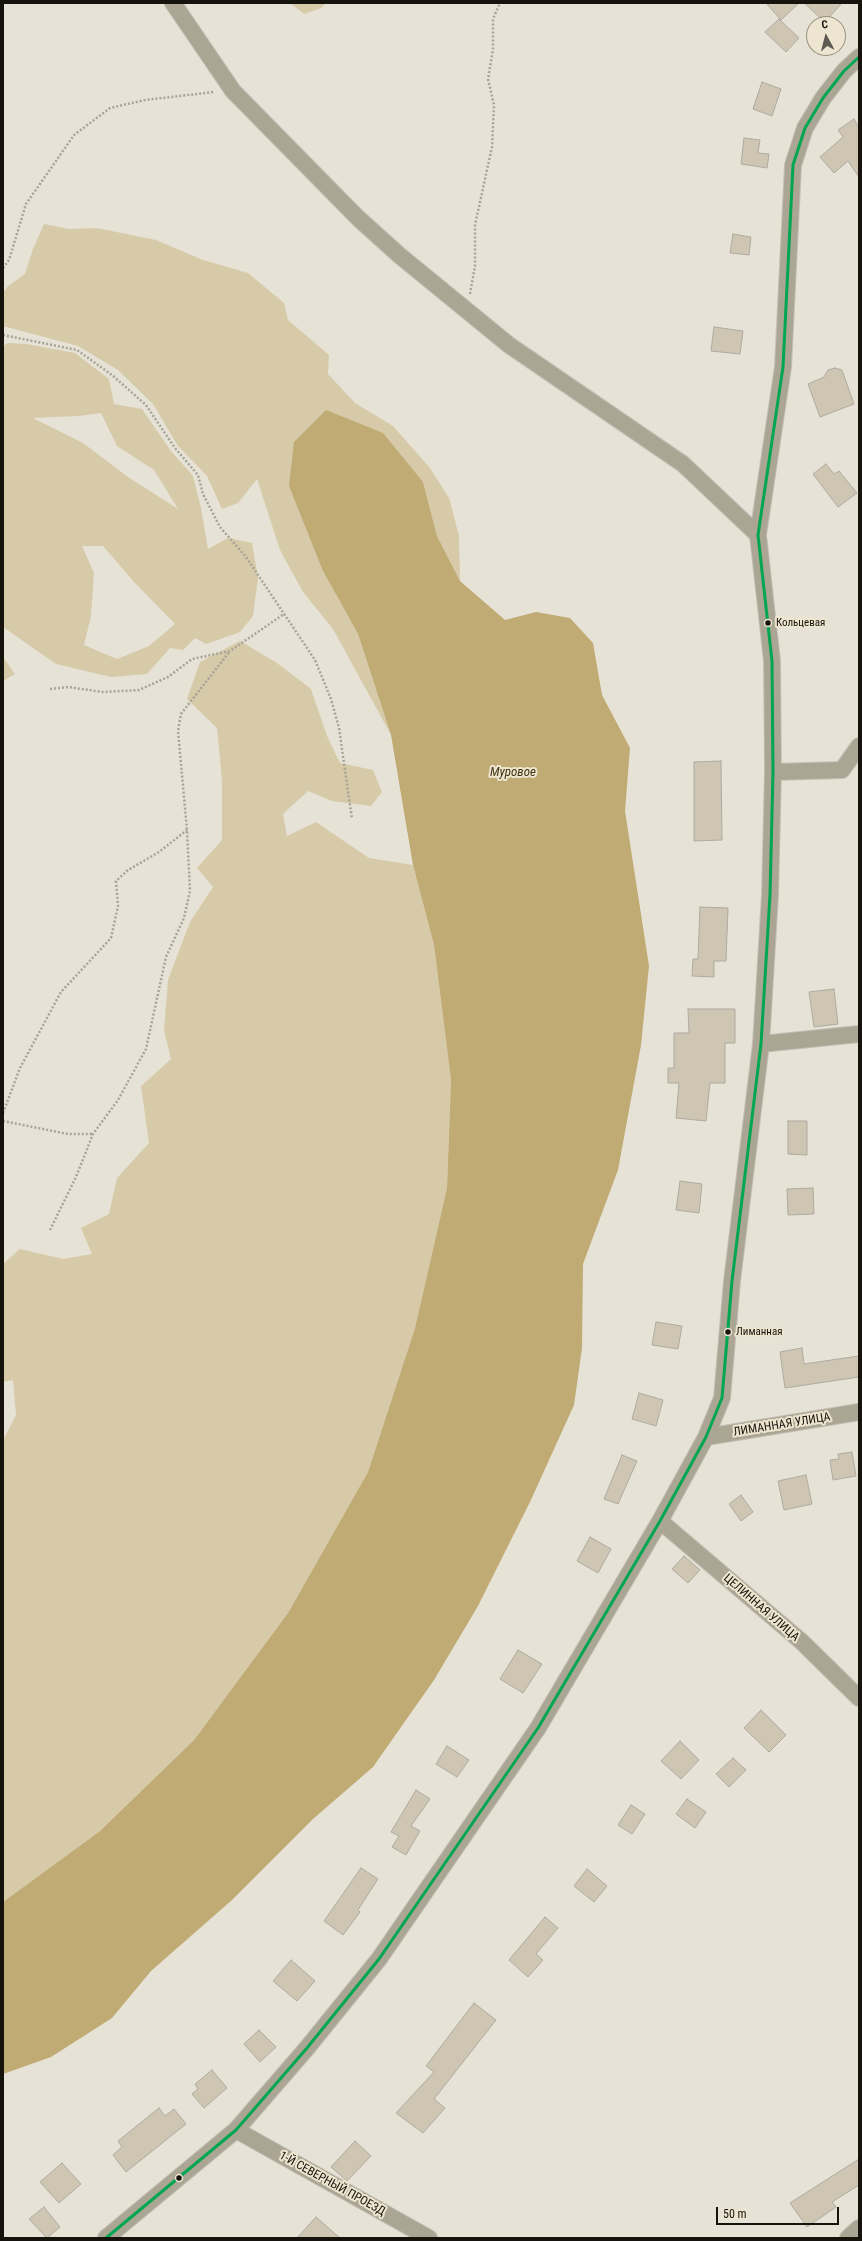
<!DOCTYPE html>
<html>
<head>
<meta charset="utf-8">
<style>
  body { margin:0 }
  #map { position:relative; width:862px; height:2241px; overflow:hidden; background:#e7e2d6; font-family:"Roboto Condensed",sans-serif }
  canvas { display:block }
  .frame { position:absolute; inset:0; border:4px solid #16130c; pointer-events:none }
  .north { position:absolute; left:806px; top:16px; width:40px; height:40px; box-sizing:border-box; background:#ede5d0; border:1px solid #979182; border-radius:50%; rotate:353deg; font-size:11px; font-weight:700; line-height:16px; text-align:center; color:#16130c }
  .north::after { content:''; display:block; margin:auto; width:14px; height:18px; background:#5f5b53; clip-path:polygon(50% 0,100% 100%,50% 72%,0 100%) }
  .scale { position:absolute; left:716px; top:2207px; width:123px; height:18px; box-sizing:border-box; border:2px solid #16130c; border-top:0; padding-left:5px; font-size:12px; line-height:14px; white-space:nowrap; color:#16130c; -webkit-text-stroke:3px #ede5d0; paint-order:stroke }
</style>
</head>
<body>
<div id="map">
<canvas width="862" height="2241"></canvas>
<div class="frame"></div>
<div class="north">С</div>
<div class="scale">50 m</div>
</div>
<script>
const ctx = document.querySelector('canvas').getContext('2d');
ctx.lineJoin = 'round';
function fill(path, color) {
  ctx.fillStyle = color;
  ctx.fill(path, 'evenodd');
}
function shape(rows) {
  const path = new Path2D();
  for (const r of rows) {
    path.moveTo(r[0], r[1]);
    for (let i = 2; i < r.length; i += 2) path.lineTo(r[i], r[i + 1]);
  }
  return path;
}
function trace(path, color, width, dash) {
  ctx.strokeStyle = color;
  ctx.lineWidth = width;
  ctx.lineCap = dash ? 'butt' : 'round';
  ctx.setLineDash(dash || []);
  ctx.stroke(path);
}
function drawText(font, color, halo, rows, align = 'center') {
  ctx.font = font + ' "Roboto Condensed",sans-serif';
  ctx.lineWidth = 4;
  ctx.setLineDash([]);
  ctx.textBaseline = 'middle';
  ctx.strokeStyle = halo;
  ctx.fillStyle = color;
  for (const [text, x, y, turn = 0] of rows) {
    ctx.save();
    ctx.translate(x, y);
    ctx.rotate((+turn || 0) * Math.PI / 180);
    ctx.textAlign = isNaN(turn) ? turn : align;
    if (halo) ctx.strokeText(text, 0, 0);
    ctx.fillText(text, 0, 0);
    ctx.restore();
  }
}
fill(shape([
  [290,3,326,3,321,8,304,14],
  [44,224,69,229,97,228,156,240,203,260,248,273,284,303,288,320,329,355,328,374,355,403,393,426,430,468,449,498,459,536,460,581,437,536,423,482,323,571,358,634,391,735,333,629,303,592,280,550,257,479,238,503,222,509,207,476,178,446,153,404,118,370,78,346,3,326,3,293,8,286,25,274,33,249],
  [8,343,27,344,75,353,109,379,114,404,142,409,171,451,193,476,201,508,208,549,228,538,252,543,258,578,253,616,240,632,206,644,195,638,183,650,170,648,147,674,111,677,56,664,3,627,3,346],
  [101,413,117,446,154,470,178,509,128,477,83,443,33,418,79,416],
  [82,546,103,546,134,582,175,624,149,646,117,659,84,645,91,616,94,573],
  [240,641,277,663,311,689,327,736,340,763,373,770,382,792,371,806,332,801,308,791,283,814,287,836,316,822,369,858,413,865,434,945,451,1080,447,1188,415,1328,368,1472,288,1613,194,1740,100,1831,3,1902,3,1440,16,1415,13,1380,3,1382,3,1264,20,1249,63,1259,92,1254,81,1228,109,1214,117,1178,149,1143,141,1086,171,1059,164,1030,168,980,190,922,213,887,197,868,222,840,222,781,217,728,187,699,200,662],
  [3,657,15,674,3,681]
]), '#d7caa9');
fill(shape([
  [326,410,383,433,423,482,437,536,460,581,505,620,536,612,570,618,593,643,602,695,630,748,625,811,649,966,641,1045,618,1170,583,1264,582,1348,574,1405,530,1502,478,1606,434,1680,373,1767,313,1819,232,1900,151,1971,112,2018,51,2057,3,2074,3,1902,100,1831,194,1740,288,1613,368,1472,415,1328,447,1188,451,1080,434,945,413,865,391,735,358,634,323,571,289,486,294,442]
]), '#bfab73');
const building = shape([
  [766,3,799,3,781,20,766,3],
  [804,3,842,3,825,22,804,3],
  [779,19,799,38,786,52,765,32,779,19],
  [762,82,781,89,772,116,753,109,762,82],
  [854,119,859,128,859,177,848,161,834,173,820,157,843,137,838,130,854,119],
  [744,138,760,140,758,153,769,154,767,168,741,164,744,138],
  [733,234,751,237,749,255,730,253,733,234],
  [714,327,743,331,740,354,711,351,714,327],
  [835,368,842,370,854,404,820,417,808,384,824,377,828,370,835,368],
  [826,464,834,474,839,471,857,493,838,507,813,474,826,464],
  [721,761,722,840,694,841,694,762,721,761],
  [700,907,728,908,726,961,714,961,714,977,692,976,693,959,698,959,700,907],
  [834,989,838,1024,814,1027,809,992,834,989],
  [688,1009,735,1009,735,1043,725,1043,725,1083,710,1083,706,1121,676,1118,679,1083,668,1083,668,1068,674,1068,674,1033,689,1033,688,1009],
  [788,1121,807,1121,807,1155,788,1154,788,1121],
  [680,1181,702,1184,699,1213,676,1210,680,1181],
  [813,1188,814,1214,788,1215,787,1189,813,1188],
  [656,1322,682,1326,678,1349,652,1345,656,1322],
  [802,1348,804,1364,859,1356,859,1377,785,1388,780,1352,802,1348],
  [639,1393,663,1400,656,1426,632,1419,639,1393],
  [852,1452,856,1476,833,1480,830,1460,839,1459,838,1454,852,1452],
  [622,1455,637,1461,618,1504,604,1499,622,1455],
  [806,1475,812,1504,784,1510,778,1481,806,1475],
  [741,1495,753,1512,741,1521,729,1504,741,1495],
  [590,1537,611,1549,598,1573,577,1561,590,1537],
  [684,1556,700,1570,688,1583,672,1569,684,1556],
  [518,1650,542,1664,523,1693,500,1679,518,1650],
  [761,1710,786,1735,769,1752,744,1728,761,1710],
  [680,1741,699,1760,681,1779,661,1761,680,1741],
  [447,1746,469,1760,457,1777,436,1764,447,1746],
  [733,1758,746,1770,729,1787,716,1774,733,1758],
  [416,1790,430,1799,411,1826,420,1831,406,1855,392,1847,399,1836,391,1832,416,1790],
  [687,1799,706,1812,695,1828,676,1814,687,1799],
  [631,1805,645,1814,632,1834,618,1825,631,1805],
  [361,1868,378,1879,358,1910,360,1912,343,1935,324,1921,361,1868],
  [587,1869,607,1886,594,1902,574,1886,587,1869],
  [545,1917,558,1928,536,1954,543,1960,528,1977,509,1960,545,1917],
  [291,1960,315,1981,297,2001,273,1981,291,1960],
  [474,2003,496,2020,434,2099,445,2108,423,2133,396,2113,434,2072,426,2066,474,2003],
  [259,2030,276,2047,260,2062,244,2044,259,2030],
  [212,2070,227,2088,204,2108,192,2094,198,2089,195,2084,212,2070],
  [159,2108,165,2116,174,2109,186,2124,126,2172,113,2155,122,2147,118,2141,159,2108],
  [355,2141,371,2156,347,2181,331,2167,355,2141],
  [859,2159,859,2185,832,2202,836,2207,807,2227,790,2203,859,2159],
  [62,2163,81,2184,59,2203,40,2182,62,2163],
  [44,2207,60,2227,47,2238,29,2219,44,2207],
  [316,2217,340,2238,297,2238,316,2217]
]);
fill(building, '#cec6b2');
trace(building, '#aeaaa1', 1);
const minor = shape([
  [173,3,233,91,357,217,399,255,509,345,683,464,758,535],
  [773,772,842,770,859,746],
  [761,1044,859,1034],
  [706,1437,859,1412],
  [660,1521,802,1642,859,1698],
  [236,2130,429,2238],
  [106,2238,236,2130,307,2048,379,1959,538,1728,660,1521,706,1437,722,1398,732,1281,761,1044,770,895,773,772,772,661,758,535,783,367,793,165,805,128,823,98,844,71,859,57],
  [848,2238,859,2228]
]);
trace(minor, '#c4c0b7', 18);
trace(shape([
  [3,268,9,260,26,204,74,135,110,108,145,100,214,92],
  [470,294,475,266,475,225,492,147,494,105,488,79,493,49,493,19,500,3],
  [3,335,77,350,112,375,146,405,175,448,198,475,203,494,220,527,246,557,315,660,331,699,339,728,352,819],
  [50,689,68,687,103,692,139,690,168,677,192,659,230,651,284,614],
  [3,1113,20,1068,61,992,111,938,118,906,116,881,128,870,159,852,187,830],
  [3,1121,68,1134,93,1134],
  [50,1230,76,1177,93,1134,118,1100,146,1049,166,957,184,918,190,891,187,830,178,731,181,714,230,651]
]), '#a7a396', 2.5, [2, 2]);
trace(minor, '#aba594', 16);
trace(shape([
  [106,2238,236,2130,307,2048,379,1959,538,1728,660,1521,706,1437,722,1398,732,1281,761,1044,770,895,773,772,772,661,758,535,783,367,793,165,805,128,823,98,844,71,859,57]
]), '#00a651', 3);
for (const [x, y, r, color] of [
  [768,623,3.5,"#16130c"],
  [728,1332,3.5,"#16130c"],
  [179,2178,3.5,"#16130c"]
]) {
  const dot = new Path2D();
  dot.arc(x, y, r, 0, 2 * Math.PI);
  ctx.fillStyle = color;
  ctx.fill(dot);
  trace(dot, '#ede5d0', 1.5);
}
drawText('11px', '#16130c', '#ede5d0', [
  ["Кольцевая",776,623],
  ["Лиманная",736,1332]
], 'left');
drawText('12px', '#16130c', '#ede5d0', [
  ["ЛИМАННАЯ УЛИЦА",782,1425,-9],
  ["ЦЕЛИННАЯ УЛИЦА",761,1608,41],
  ["1-Й СЕВЕРНЫЙ ПРОЕЗД",332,2184,29]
]);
drawText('italic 13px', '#423715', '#ede5d0', [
  ["Муровое",513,773]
]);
</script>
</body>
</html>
